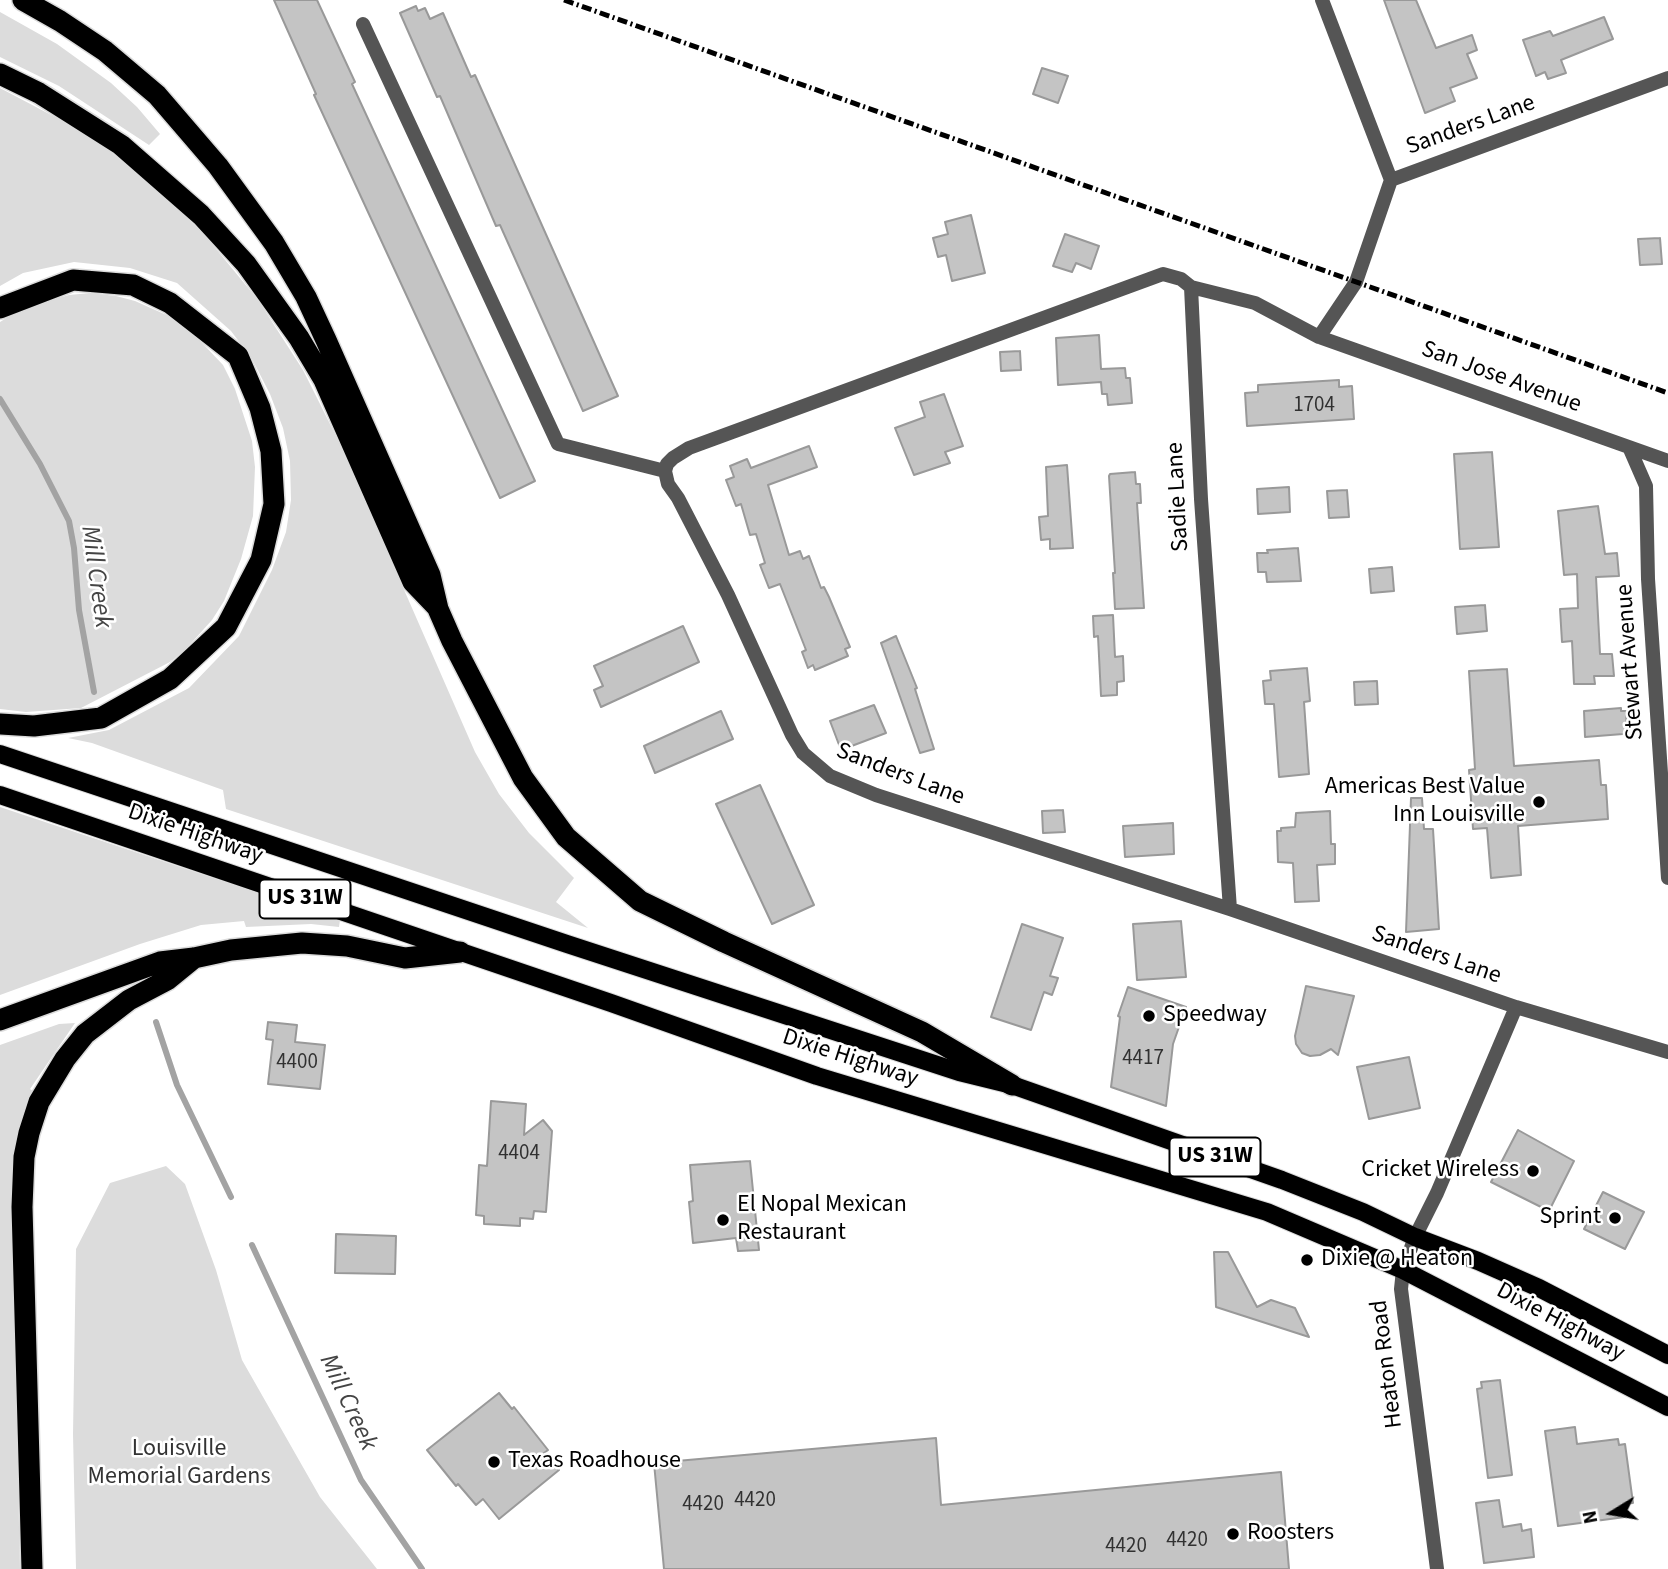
<!DOCTYPE html>
<html>
<head>
<meta charset="utf-8">
<style>
  body { margin:0 }
  #map { position:relative; width:1668px; height:1569px; overflow:hidden; background:#fff; font-family:"Source Sans 3",sans-serif }
  canvas { display:block }
  .north { position:absolute; left:1577px; top:1478px; width:70px; height:70px; -webkit-text-stroke:5px #fff; paint-order:stroke; rotate:259deg; font-size:19px; font-weight:700; line-height:28px; text-align:center; color:#000 }
  .north::after { content:''; display:block; margin:auto; width:24px; height:32px; background:#000; clip-path:polygon(50% 0,100% 100%,50% 72%,0 100%) }
</style>
</head>
<body>
<div id="map">
<canvas width="1668" height="1569"></canvas>
<div class="north">N</div>
</div>
<script>
const ctx = document.querySelector('canvas').getContext('2d');
ctx.lineJoin = 'round';
function fill(path, color) {
  ctx.fillStyle = color;
  ctx.fill(path, 'evenodd');
}
function shape(rows) {
  const path = new Path2D();
  for (const r of rows) {
    path.moveTo(r[0], r[1]);
    for (let i = 2; i < r.length; i += 2) path.lineTo(r[i], r[i + 1]);
  }
  return path;
}
function trace(path, color, width, dash) {
  ctx.strokeStyle = color;
  ctx.lineWidth = width;
  ctx.lineCap = dash ? 'butt' : 'round';
  ctx.setLineDash(dash || []);
  ctx.stroke(path);
}
function drawText(font, color, halo, rows, align = 'center') {
  ctx.font = font + ' "Source Sans 3",sans-serif';
  ctx.lineWidth = 5;
  ctx.setLineDash([]);
  ctx.textBaseline = 'middle';
  ctx.strokeStyle = halo;
  ctx.fillStyle = color;
  for (const [text, x, y, turn = 0] of rows) {
    ctx.save();
    ctx.translate(x, y);
    ctx.rotate((+turn || 0) * Math.PI / 180);
    ctx.textAlign = isNaN(turn) ? turn : align;
    if (halo) ctx.strokeText(text, 0, 0);
    ctx.fillText(text, 0, 0);
    ctx.restore();
  }
}
fill(shape([
  [0,12,57,44,111,83,137,107,160,134,149,145,59,86,0,57],
  [0,88,55,117,107,149,156,189,203,233,258,300,303,370,342,448,475,752,499,794,529,833,574,878,556,902,588,928,226,809,223,790,92,743,68,738,109,730,189,688,239,636,272,570,286,532,291,500,290,461,283,428,270,394,252,359,231,331,177,283,130,268,74,262,23,273,0,286],
  [90,293,116,296,135,301,171,317,190,330,223,365,235,389,252,441,255,467,253,516,241,559,224,601,212,620,185,650,170,662,81,708,26,712,0,709,0,322,23,308,69,295],
  [0,807,340,920,339,927,311,924,246,927,244,921,201,925,140,944,0,995],
  [75,1023,30,1089,34,1092,19,1128,13,1160,11,1190,20,1569,0,1569,0,1045,59,1024],
  [166,1166,185,1184,216,1270,242,1360,320,1497,377,1569,76,1569,73,1434,76,1249,110,1183]
]), '#dcdcdc');
trace(shape([
  [0,399,40,464,69,521,74,548,79,610,94,692],
  [156,1022,177,1085,231,1197],
  [252,1245,361,1480,422,1569]
]), '#a3a3a3', 6);
const building = shape([
  [274,0,317,0,355,82,352,84,535,481,500,498,314,95,316,94,274,0],
  [1384,0,1416,0,1436,48,1472,35,1477,50,1467,54,1477,78,1450,88,1455,101,1425,113,1384,0],
  [416,6,418,11,425,8,430,19,443,13,471,77,475,75,618,396,583,411,500,225,496,226,440,96,437,97,400,13,416,6],
  [1604,17,1613,39,1561,60,1566,73,1548,79,1545,72,1536,76,1523,40,1550,31,1553,36,1604,17],
  [1042,68,1068,76,1058,103,1033,94,1042,68],
  [971,215,985,273,952,281,946,255,938,257,933,238,948,234,945,222,971,215],
  [1065,234,1099,246,1091,269,1076,263,1072,272,1053,266,1065,234],
  [1660,238,1662,264,1640,265,1638,239,1660,238],
  [1099,335,1101,369,1125,368,1126,378,1130,378,1132,403,1108,405,1107,394,1102,394,1101,382,1058,385,1056,338,1099,335],
  [1020,351,1021,370,1001,371,1000,352,1020,351],
  [1339,380,1339,387,1352,386,1354,419,1247,426,1245,393,1258,392,1258,385,1339,380],
  [944,394,963,446,945,452,950,463,914,475,895,428,925,417,920,402,944,394],
  [809,446,817,467,768,485,789,555,800,551,803,559,809,556,821,588,824,587,829,597,850,647,845,649,848,656,815,670,813,665,808,668,802,652,806,650,780,584,769,588,760,565,765,563,756,534,750,535,741,504,736,506,726,480,734,477,730,466,747,459,751,468,809,446],
  [1492,452,1499,547,1460,549,1454,454,1492,452],
  [1067,465,1073,548,1050,549,1050,539,1041,540,1039,517,1048,516,1046,467,1067,465],
  [1135,472,1136,484,1140,484,1141,503,1137,503,1144,608,1115,609,1113,573,1115,573,1109,476,1110,474,1135,472],
  [1289,487,1290,512,1258,514,1257,489,1289,487],
  [1347,490,1349,517,1329,518,1327,491,1347,490],
  [1598,506,1605,554,1617,553,1619,576,1596,577,1600,654,1612,654,1614,676,1594,676,1595,684,1574,684,1572,641,1562,642,1560,609,1578,608,1577,574,1564,575,1558,511,1598,506],
  [1298,548,1301,581,1267,582,1266,572,1258,572,1257,553,1268,553,1267,550,1298,548],
  [1392,567,1394,591,1371,593,1369,569,1392,567],
  [1485,605,1487,631,1457,634,1455,607,1485,605],
  [1113,615,1115,657,1123,656,1124,681,1117,682,1117,695,1101,696,1098,636,1094,637,1093,616,1113,615],
  [683,626,699,662,601,707,594,690,603,686,594,666,683,626],
  [896,636,917,688,915,689,934,749,920,753,881,643,896,636],
  [1307,668,1310,701,1304,702,1309,774,1279,777,1274,704,1265,704,1263,681,1271,680,1270,671,1307,668],
  [1507,669,1514,766,1599,760,1601,785,1606,785,1608,819,1518,826,1521,875,1491,878,1487,828,1473,829,1469,770,1475,769,1469,671,1507,669],
  [1377,681,1378,704,1355,705,1354,682,1377,681],
  [874,705,886,733,841,750,830,721,874,705],
  [1621,708,1621,711,1626,711,1627,732,1623,734,1585,737,1584,711,1621,708],
  [721,711,733,739,655,773,644,746,721,711],
  [760,785,814,905,772,924,716,804,760,785],
  [1411,798,1422,798,1424,829,1433,829,1439,929,1406,932,1411,798],
  [1063,810,1065,832,1043,833,1042,811,1063,810],
  [1330,811,1331,844,1335,844,1335,864,1317,865,1319,901,1295,902,1293,863,1278,862,1277,831,1281,831,1281,828,1295,827,1296,813,1330,811],
  [1173,823,1174,854,1125,857,1123,826,1173,823],
  [1181,921,1186,977,1137,980,1133,924,1181,921],
  [1022,924,1063,938,1050,976,1058,978,1052,995,1044,992,1031,1030,991,1017,1022,924],
  [1306,986,1354,996,1338,1055,1331,1049,1320,1055,1310,1056,1302,1053,1296,1044,1295,1036,1306,986],
  [1128,987,1186,1007,1173,1044,1166,1106,1111,1087,1120,1017,1118,1016,1128,987],
  [268,1022,297,1025,295,1042,325,1045,320,1089,268,1084,273,1040,266,1039,268,1022],
  [1409,1057,1420,1108,1369,1119,1357,1067,1409,1057],
  [491,1101,526,1104,524,1135,543,1120,552,1131,546,1212,534,1211,533,1219,520,1218,520,1226,484,1224,484,1216,476,1215,479,1165,487,1166,491,1101],
  [1518,1130,1574,1161,1549,1211,1491,1182,1518,1130],
  [750,1161,759,1250,738,1251,736,1238,693,1243,689,1202,693,1201,690,1165,750,1161],
  [1603,1192,1644,1212,1625,1249,1584,1229,1603,1192],
  [336,1234,396,1236,395,1274,335,1273,336,1234],
  [1214,1252,1228,1252,1257,1307,1271,1300,1295,1308,1309,1337,1216,1307,1214,1252],
  [1500,1380,1512,1475,1488,1478,1477,1389,1482,1388,1481,1382,1500,1380],
  [499,1393,512,1409,514,1407,548,1450,544,1453,559,1470,499,1519,483,1499,476,1505,458,1484,456,1486,427,1450,499,1393],
  [1575,1427,1577,1444,1618,1439,1619,1445,1625,1444,1633,1503,1623,1504,1625,1517,1558,1526,1545,1431,1575,1427],
  [936,1438,941,1505,1281,1472,1289,1569,664,1569,654,1463,936,1438],
  [1499,1500,1503,1527,1521,1524,1522,1531,1531,1529,1534,1557,1484,1563,1476,1503,1499,1500]
]);
fill(building, '#c4c4c4');
trace(building, '#999', 2);
const primary = shape([
  [0,754,567,944,959,1072,1012,1085,1282,1180,1363,1212,1415,1237,1478,1261,1539,1288,1668,1355],
  [0,795,611,1003,817,1076,1267,1212,1403,1270,1668,1407]
]);
const motorway = shape([
  [23,0,60,21,105,51,157,95,218,166,274,243,306,297,326,340,430,575,438,609,452,641,523,778,566,837,640,901,724,942,922,1032,1012,1085],
  [0,74,39,93,121,145,201,215,246,264,299,338,324,380,413,582,437,607],
  [0,308,73,280,133,285,170,303,238,356,260,408,271,451,274,504,261,560,226,627,170,679,101,718,34,726,0,724],
  [0,1020,160,962,194,958,231,950,302,943,347,946,405,958,460,952],
  [32,1569,22,1207,24,1157,29,1133,39,1102,65,1059,85,1034,129,1000,167,980,194,958]
]);
trace(primary, '#dbdbdb', 20);
trace(motorway, '#dbdbdb', 24);
trace(shape([
  [1322,0,1391,180],
  [363,24,558,444,665,471],
  [1191,287,1201,499,1230,909],
  [1319,337,1356,282,1391,180,1668,78],
  [1629,447,1646,486,1648,579,1668,878],
  [1668,461,1319,337,1255,303,1191,287,1181,279,1163,274,689,448,673,458,667,464,665,471,668,484,678,498,728,595,792,735,803,753,830,776,876,795,1230,909,1516,1007,1668,1052],
  [1437,1569,1401,1289,1403,1270,1415,1237,1437,1193,1516,1007]
]), '#555', 14);
trace(primary, '#000', 18);
trace(motorway, '#000', 21);
trace(shape([
  [564,0,1668,393]
]), '#000', 5, [10, 3.5, 2, 3.5]);
for (const [x, y, r, color] of [
  [1539,802,7,"#000"],
  [1149,1016,7,"#000"],
  [1533,1171,7,"#000"],
  [1615,1218,7,"#000"],
  [723,1220,7,"#000"],
  [1307,1260,7,"#000"],
  [494,1462,7,"#000"],
  [1233,1534,7,"#000"]
]) {
  const dot = new Path2D();
  dot.arc(x, y, r, 0, 2 * Math.PI);
  ctx.fillStyle = color;
  ctx.fill(dot);
  trace(dot, '#fff', 2.5);
}
drawText('21px', '#313131', null, [
  ["1704",1314,406],
  ["4417",1143,1059],
  ["4400",297,1063],
  ["4404",519,1154],
  ["4420",755,1501],
  ["4420",703,1505],
  ["4420",1187,1541],
  ["4420",1126,1547]
]);
for (const [x, y, w] of [
  [305,899,91],
  [1215,1157,91]
]) {
  const box = new Path2D();
  box.roundRect(x - w / 2, y - 19.5, w, 39, 5);
  ctx.fillStyle = '#fff';
  ctx.fill(box);
  trace(box, '#000', 2);
}
drawText('bold 23px', '#000', null, [
  ["US 31W",305,899],
  ["US 31W",1215,1157]
]);
drawText('24px', '#000', '#fff', [
  ["Sanders Lane",1471,126,-20],
  ["San Jose Avenue",1501,378,20],
  ["Sadie Lane",1179,497,-93],
  ["Stewart Avenue",1631,662,-94],
  ["Sanders Lane",900,775,21],
  ["Dixie Highway",195,835,19],
  ["Sanders Lane",1436,956,19],
  ["Dixie Highway",850,1059,18],
  ["Dixie Highway",1560,1323,28],
  ["Heaton Road",1388,1364,-97]
]);
drawText('24px', '#000', '#fff', [
  ["Americas Best Value",1525,788,"right"],
  ["Inn Louisville",1525,816,"right"],
  ["Speedway",1163,1016],
  ["Cricket Wireless",1519,1171,"right"],
  ["El Nopal Mexican",737,1206],
  ["Restaurant",737,1234],
  ["Sprint",1601,1218,"right"],
  ["Dixie @ Heaton",1321,1260],
  ["Texas Roadhouse",508,1462],
  ["Roosters",1247,1534]
], 'left');
drawText('24px', '#333', '#fff', [
  ["Louisville",179,1450],
  ["Memorial Gardens",179,1478]
]);
drawText('italic 26px', '#444', '#fff', [
  ["Mill Creek",95,577,82],
  ["Mill Creek",347,1403,65]
]);
</script>
</body>
</html>
